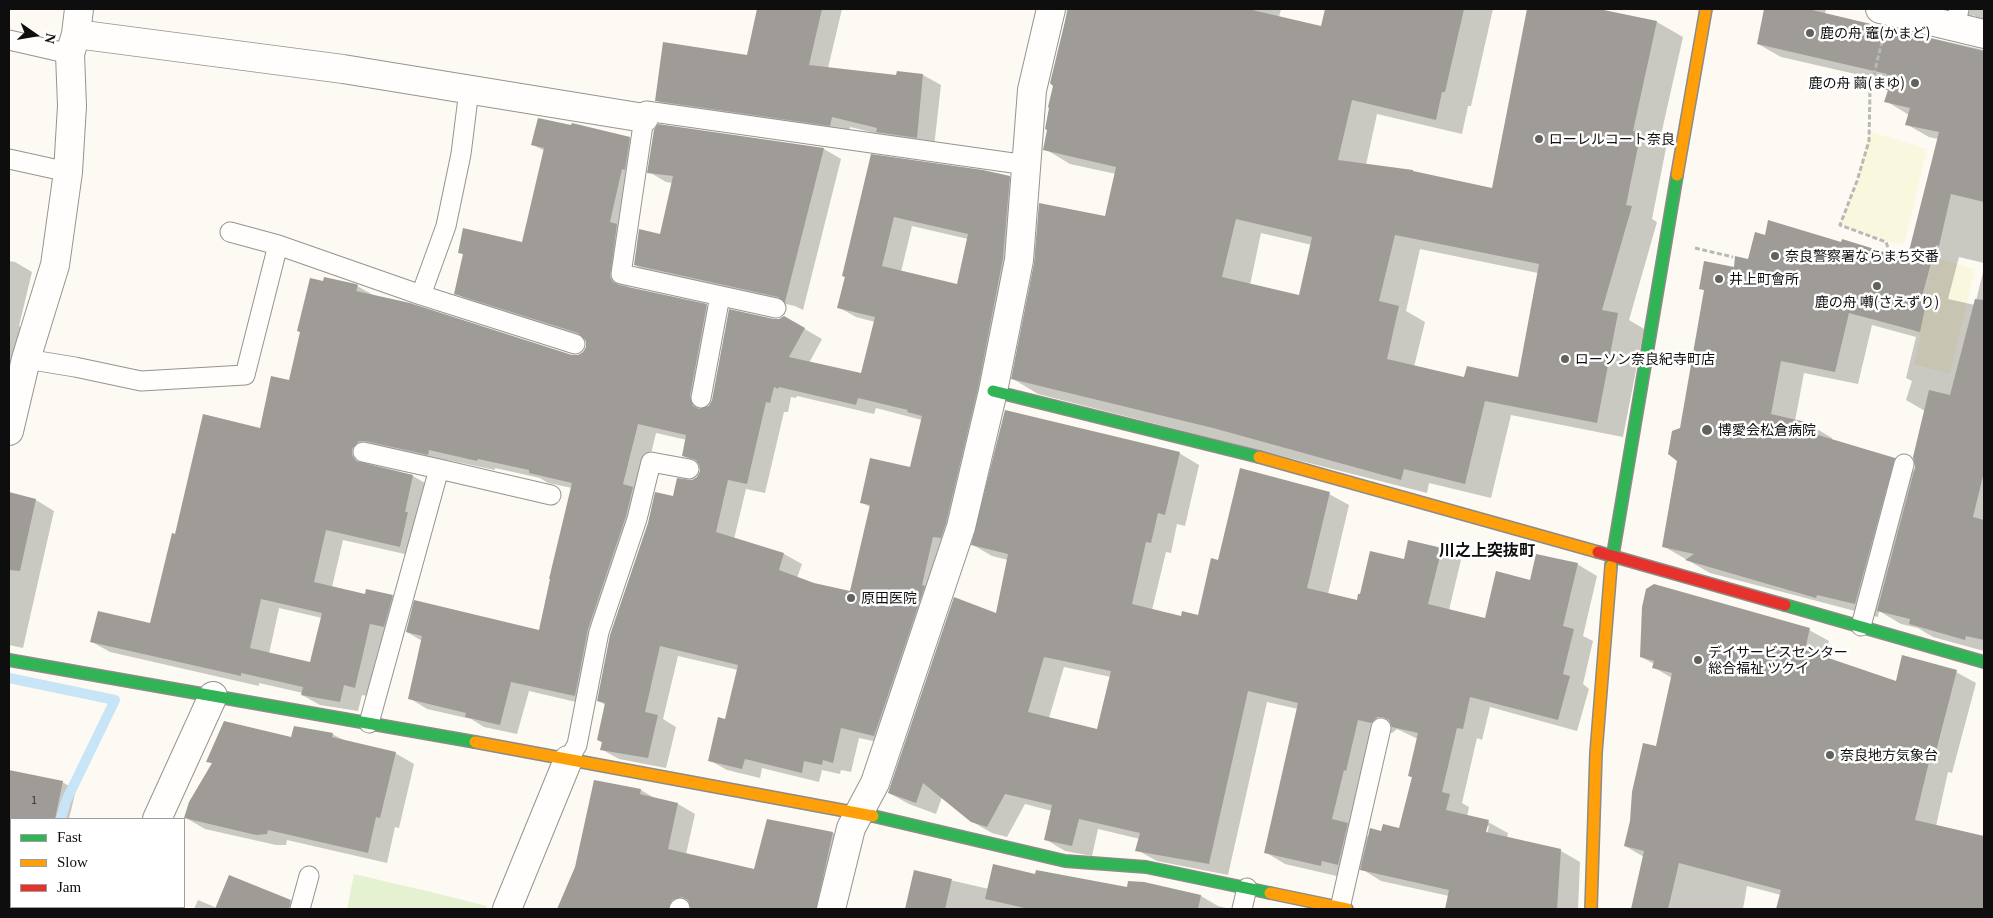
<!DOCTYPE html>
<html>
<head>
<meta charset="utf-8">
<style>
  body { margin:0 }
  #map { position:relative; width:1993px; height:918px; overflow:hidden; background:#fcfaf2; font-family:Georgia,serif }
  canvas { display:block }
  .frame { position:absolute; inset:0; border:10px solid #0e0e0e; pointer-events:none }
  .legend { position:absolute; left:10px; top:818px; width:175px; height:90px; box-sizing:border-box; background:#fff; border:1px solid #9f9f9f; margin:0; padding:6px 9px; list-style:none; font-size:15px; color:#0e0e0e }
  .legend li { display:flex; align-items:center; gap:10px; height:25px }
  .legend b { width:25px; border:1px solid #9f9f9f }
  .north { position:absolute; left:10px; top:10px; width:50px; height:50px; -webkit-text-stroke:4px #fff; paint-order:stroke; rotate:103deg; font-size:14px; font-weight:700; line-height:20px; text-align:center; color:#0e0e0e }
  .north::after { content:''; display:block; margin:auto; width:18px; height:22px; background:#0e0e0e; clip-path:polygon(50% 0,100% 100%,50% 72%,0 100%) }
</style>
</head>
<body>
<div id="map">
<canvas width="1993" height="918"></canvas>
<div class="frame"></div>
<ul class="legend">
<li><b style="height:6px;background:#30b455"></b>Fast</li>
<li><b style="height:6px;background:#ff9f0a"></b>Slow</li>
<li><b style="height:6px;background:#e5322d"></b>Jam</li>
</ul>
<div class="north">N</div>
</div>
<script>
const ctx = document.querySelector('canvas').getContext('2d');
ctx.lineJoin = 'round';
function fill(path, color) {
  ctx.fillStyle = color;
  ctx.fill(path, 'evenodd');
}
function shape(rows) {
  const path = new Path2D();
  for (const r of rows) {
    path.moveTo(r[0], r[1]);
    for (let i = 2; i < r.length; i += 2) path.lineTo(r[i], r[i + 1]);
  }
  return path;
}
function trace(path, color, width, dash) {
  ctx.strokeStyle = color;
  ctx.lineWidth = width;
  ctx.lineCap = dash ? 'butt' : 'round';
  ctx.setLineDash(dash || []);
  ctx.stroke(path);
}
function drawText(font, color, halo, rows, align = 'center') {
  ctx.font = font + ' Georgia,"Noto Sans JP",serif';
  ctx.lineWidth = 5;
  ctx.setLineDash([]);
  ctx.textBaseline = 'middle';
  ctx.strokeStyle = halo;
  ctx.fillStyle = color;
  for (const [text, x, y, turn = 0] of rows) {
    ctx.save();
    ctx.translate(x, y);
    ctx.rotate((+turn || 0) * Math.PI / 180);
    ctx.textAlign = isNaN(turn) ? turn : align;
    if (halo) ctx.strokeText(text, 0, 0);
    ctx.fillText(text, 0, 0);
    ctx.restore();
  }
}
fill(shape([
  [1869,131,1927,149,1904,244,1886,242,1840,225,1857,181],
  [1934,257,1975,269,1950,374,1914,364,1921,336,1913,330]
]), '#f9f7de');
fill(shape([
  [354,874,435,893,487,906,486,909,347,909]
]), '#e4f2d1');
fill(shape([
  [758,9,842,9,828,68,897,76,898,73,923,75,941,85,934,147,895,142,883,135,850,127,847,135,674,110,656,100,748,56],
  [1067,9,1281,9,1279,17,1322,27,1326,9,1493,9,1471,106,1468,106,1462,134,1377,114,1366,165,1493,189,1528,9,1593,9,1657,22,1683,37,1659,144,1666,148,1652,219,1657,222,1629,320,1644,329,1623,437,1511,415,1491,498,1429,483,1427,493,1038,394,1013,379,1106,217,1116,174,1070,164,1045,149],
  [1261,233,1312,245,1300,296,1250,285],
  [1420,249,1538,273,1519,378,1465,379,1414,367,1425,322,1406,311],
  [1765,9,1826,9,1825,14,1984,50,1984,263,1959,257,1948,299,1975,305,1984,268,1984,360,1980,359,1974,420,1984,423,1984,651,1933,637,1918,628,1901,624,1879,611,1878,617,1710,573,1663,546,1705,291,1700,288,1749,260,1765,236,1842,244,1908,260,1938,139,1929,137,1906,124,1909,115,1886,101,1889,91,1884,88,1886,81,1781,57,1758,44],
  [1872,325,1916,337,1906,378,1912,381,1906,400,1925,411,1915,471,1894,459,1832,441,1832,438,1810,425,1795,421,1804,373,1858,384],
  [1925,9,1984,9,1984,22,1973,15,1970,21],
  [629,138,647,148,628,288,707,306,724,316,707,408,779,320,784,317,822,339,809,363,861,375,875,322,856,317,838,307,872,156,1009,177,1027,188,1021,269,892,745,859,738,851,772,841,770,840,774,822,770,819,782,762,768,760,778,727,770,709,760,726,720,738,670,678,656,663,719,676,727,666,768,619,759,601,749,603,743,598,740,606,705,598,701,674,497,698,477,701,471,701,465,684,456,687,440,656,433,606,639,593,706,529,691,517,734,484,727,471,719,427,709,409,698,422,641,407,632,540,632,572,488,548,483,540,478,495,468,495,470,447,460,446,464,370,459,370,465,413,476,430,486,418,557,343,540,332,587,366,595,392,597,410,607,373,697,362,695,358,711,320,705,302,695,303,693,259,683,259,686,110,652,92,642,151,624,176,536,261,429,290,382,357,286,375,296,571,356,578,356,584,353,587,347,585,339,473,303,455,293,464,255,459,252,523,244,545,151,533,145],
  [912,226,968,239,958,285,901,272],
  [797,396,874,414,876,408,922,420,911,469,861,502,870,507,850,593,814,584,797,578,802,564,784,554,734,539,746,489,765,493,784,412,788,412,791,397,796,398],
  [279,608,322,618,311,664,269,654],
  [824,149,841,159,803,310,795,306,653,275,635,265,661,236,673,183,666,182,649,172],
  [9,261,15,262,32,272,19,326,32,333,12,371,9,371],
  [1179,453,1199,465,1185,526,1177,524,1171,553,1166,552,1152,610,1182,617,1199,616,1219,562,1329,494,1349,505,1328,594,1358,601,1405,561,1441,549,1461,560,1449,610,1486,620,1531,581,1577,564,1597,576,1583,636,1593,641,1583,684,1589,689,1577,731,1490,707,1482,740,1477,738,1462,803,1469,807,1467,817,1488,822,1508,833,1507,838,1561,851,1580,862,1578,909,1448,909,1446,908,1449,896,1381,881,1360,868,1358,875,1342,872,1341,877,1285,864,1265,852,1298,709,1267,702,1228,875,1157,861,1137,850,1140,839,1098,829,1092,856,1065,851,1045,839,1052,811,1025,804,1007,837,992,833,971,821,942,797,936,814,909,804,889,793,997,615,1008,560,992,556,973,545],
  [1064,667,1111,677,1098,731,1049,718],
  [1397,729,1418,739,1409,776,1413,778,1400,830,1382,832,1369,837,1352,827,1378,730,1392,733],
  [1486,826,1489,826,1486,838],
  [9,494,36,500,54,511,23,648,9,645],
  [1809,630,1829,641,1825,658,1897,682,1956,672,1976,683,1952,773,1948,772,1936,826,1984,837,1984,909,1778,909,1781,895,1747,886,1743,909,1632,909,1644,857,1625,846,1656,747,1672,678,1653,667,1654,664,1641,657],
  [332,734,346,741,395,753,414,764,399,828,395,827,387,863,287,840,286,845,276,845,205,829,186,818,213,764,208,761,292,738],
  [9,771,62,782,76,790,69,819,11,819,11,907,23,907,22,909,9,908],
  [595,782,641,790,656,799,678,804,695,814,686,854,755,870,833,833,850,843,821,909,558,909,576,867],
  [915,872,989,889,1036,875,1128,889,1144,884,1201,896,1218,906,1230,909,906,909],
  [285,899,302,909,194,909,198,900,217,908]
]), '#0003');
trace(shape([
  [9,678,115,700,66,801,61,819]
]), '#c8e4f7', 10);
fill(shape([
  [757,9,822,9,809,65,896,75,897,71,923,74,917,138,876,132,877,128,832,117,830,126,655,101,663,42,747,55],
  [1068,9,1248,9,1321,26,1325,9,1464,9,1445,92,1442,92,1436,120,1352,100,1338,160,1413,170,1413,171,1492,188,1527,9,1599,9,1657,21,1633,131,1641,132,1626,205,1632,206,1602,310,1618,313,1597,423,1485,401,1465,484,1404,469,1401,480,1213,428,1011,379,1034,263,1039,203,1105,216,1116,167,1043,150,1047,130,1045,129,1049,108,1048,107,1053,86,1050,83],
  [1236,219,1312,237,1299,295,1222,277],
  [1395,235,1539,264,1518,377,1467,366,1464,377,1387,359,1399,306,1379,301],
  [1764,9,1808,9,1984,51,1984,202,1951,194,1939,246,1936,245,1923,293,1928,294,1920,332,1849,313,1835,372,1781,361,1771,414,1810,423,1808,432,1895,458,1855,604,1817,595,1816,598,1685,560,1694,554,1662,547,1677,461,1668,454,1672,431,1680,428,1704,290,1699,289,1704,261,1734,267,1735,256,1748,259,1755,232,1765,235,1768,220,1841,242,1842,239,1907,259,1939,132,1905,125,1910,108,1884,102,1888,90,1883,89,1887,74,1757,44],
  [538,118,571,125,572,123,630,137,625,170,622,169,610,222,617,224,610,277,613,282,619,285,707,304,690,396,693,406,699,409,709,406,712,400,729,309,774,319,779,319,784,316,805,328,789,357,861,373,875,317,837,308,845,277,842,276,871,154,983,170,1010,176,1003,258,978,388,946,523,941,538,933,537,922,585,925,586,874,736,841,728,833,763,823,760,822,765,804,761,802,773,745,759,742,769,708,761,718,717,725,719,738,665,660,646,645,712,658,715,648,758,600,750,602,742,597,740,605,703,597,701,610,635,648,523,655,492,673,496,677,478,692,480,697,477,700,471,699,465,696,460,682,456,686,435,638,424,623,484,633,487,626,516,588,629,575,696,511,682,500,725,465,717,466,713,408,699,422,636,406,632,414,600,539,630,550,579,549,579,572,483,529,473,529,470,478,459,477,461,429,450,428,455,365,441,359,441,352,449,352,455,356,461,413,475,405,512,408,512,400,547,326,530,314,582,365,594,366,589,393,595,384,627,370,624,355,688,344,685,340,702,301,695,303,687,241,673,241,676,90,642,98,611,150,623,172,533,175,534,203,414,260,428,271,376,289,380,300,332,297,331,310,278,323,281,324,277,356,284,358,285,356,291,410,303,572,355,578,355,583,352,586,347,586,341,578,333,454,294,463,254,458,253,463,228,522,242,544,148,531,145],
  [894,217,968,234,957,284,882,266],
  [774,387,778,389,779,387,856,405,858,398,908,410,907,412,922,416,910,467,870,458,860,503,870,505,850,591,814,583,779,570,784,553,716,532,728,480,747,484,766,402,770,403],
  [261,599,322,613,310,662,250,648],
  [658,124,824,148,785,302,778,297,634,265,639,229,660,234,673,176,647,173,654,130],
  [1975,299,1984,300,1984,472,1973,517,1984,520,1984,640,1966,636,1965,640,1909,624,1910,619,1877,611,1915,467,1913,457,1929,390,1950,395],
  [1005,410,1180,452,1165,515,1158,513,1151,543,1146,542,1132,604,1181,616,1182,611,1198,615,1211,558,1218,560,1240,468,1330,492,1307,588,1357,600,1358,594,1360,594,1370,551,1404,559,1408,540,1442,548,1428,604,1485,618,1496,571,1530,580,1536,554,1578,563,1563,626,1574,629,1563,674,1570,676,1558,720,1470,697,1463,729,1457,728,1442,792,1450,794,1446,810,1489,820,1486,832,1561,849,1557,909,1445,909,1449,890,1360,870,1370,828,1381,831,1383,824,1399,828,1412,777,1408,776,1418,733,1392,727,1389,720,1383,717,1377,717,1371,723,1358,720,1346,771,1344,770,1332,819,1348,823,1338,865,1322,861,1321,866,1264,853,1298,703,1248,691,1209,864,1135,851,1140,833,1079,819,1072,846,1044,840,1052,805,1005,794,987,827,971,822,923,783,916,803,888,793,954,597,996,613,1008,554,971,545],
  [1044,657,1111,671,1097,729,1028,712],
  [9,492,36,499,20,571,9,570],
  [1654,584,1810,628,1805,650,1896,681,1902,655,1957,670,1933,763,1929,762,1915,820,1984,836,1984,909,1776,909,1781,890,1679,863,1668,909,1631,909,1644,851,1624,846,1630,821,1632,792,1643,743,1656,746,1672,673,1652,668,1654,661,1640,657,1642,607,1646,589],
  [224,721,291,737,294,726,333,733,332,737,396,752,380,818,376,817,368,853,268,830,267,834,256,835,184,818,189,802,212,763,206,762],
  [9,770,63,781,55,819,9,819],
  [594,780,641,789,640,794,678,803,668,849,754,869,767,819,833,832,816,909,691,909,688,900,682,897,672,900,668,909,557,909,575,867],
  [993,864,1035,874,1036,870,1127,887,1128,881,1144,882,1201,895,1198,909,1029,909,985,899],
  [914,870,952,879,945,909,905,909],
  [229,875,291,900,289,909,215,909]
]), '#9f9c98');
const lane = shape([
  [1955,27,1959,9],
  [9,40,70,54],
  [9,159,68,172],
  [230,232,278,245,421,295,575,344],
  [421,295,446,226,461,154,469,90],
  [776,308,621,274,644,118,646,111,1027,165],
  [26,359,75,367,141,381,245,375,278,245],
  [701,398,720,296],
  [363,452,439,469],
  [1861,626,1904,464],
  [369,723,439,469,551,495],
  [568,760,577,745,599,632,637,519,651,462,689,469],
  [1340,908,1381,728],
  [300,909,309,876],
  [679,909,680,908],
  [1242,909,1247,888]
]);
const street = shape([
  [1880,9,1984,34],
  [76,34,343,69,644,118],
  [9,431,26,359,55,265,68,172,72,106,70,54,76,34,79,9],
  [157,819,213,696],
  [117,909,118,907],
  [507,909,568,760],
  [831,909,851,828,875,783,961,527,993,391,1019,260,1032,90,1051,9]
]);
const fast = shape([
  [993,391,1259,457],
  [1611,566,1677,175],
  [1785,605,1984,662],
  [9,660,475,742],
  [873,816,1065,861,1146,867,1270,893]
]);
const slow = shape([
  [1677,175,1706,9],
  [1259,457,1598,552],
  [475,742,873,816],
  [1270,893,1347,909],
  [1591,909,1596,753,1611,566]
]);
const jam = shape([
  [1598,552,1785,605]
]);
trace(lane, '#959491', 21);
trace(street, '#959491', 30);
trace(fast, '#8c8b87', 14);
trace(slow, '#8c8b87', 14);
trace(jam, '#8c8b87', 14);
trace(shape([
  [1882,41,1870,91,1869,141,1857,181,1840,225,1886,242,1890,254],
  [1695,248,1733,257]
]), '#b8b8b6', 3, [5, 2.5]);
trace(lane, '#fffefd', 19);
trace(street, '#fffefd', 28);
trace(fast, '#30b455', 11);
trace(slow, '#ff9f0a', 11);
trace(jam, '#e5322d', 11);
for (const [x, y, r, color] of [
  [1810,33,5,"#61615e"],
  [1915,83,5,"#61615e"],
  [1539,139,5,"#61615e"],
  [1775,256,5,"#61615e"],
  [1719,279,5,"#61615e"],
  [1877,286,5,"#61615e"],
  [1565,359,5,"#61615e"],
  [1707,430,6,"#61615e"],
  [851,598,5,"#61615e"],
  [1698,660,5,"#61615e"],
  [1830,755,5,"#61615e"]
]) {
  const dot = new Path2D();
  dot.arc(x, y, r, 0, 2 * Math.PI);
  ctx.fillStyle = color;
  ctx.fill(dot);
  trace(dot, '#fff', 2);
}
drawText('11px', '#323230', null, [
  ["1",34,800]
]);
drawText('14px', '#0e0e0e', '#fff', [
  ["鹿の舟 竈(かまど)",1820,33],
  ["鹿の舟 繭(まゆ)",1905,83,"right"],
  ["ローレルコート奈良",1549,139],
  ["奈良警察署ならまち交番",1785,256],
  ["井上町會所",1729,279],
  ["鹿の舟 囀(さえずり)",1877,302,"center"],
  ["ローソン奈良紀寺町店",1575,359],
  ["博愛会松倉病院",1718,430],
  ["原田医院",861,598],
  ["デイサービスセンター",1708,652],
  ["総合福祉 ツクイ",1708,668],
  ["奈良地方気象台",1840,755]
], 'left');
drawText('bold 16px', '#0e0e0e', '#fff', [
  ["川之上突抜町",1487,550]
]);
</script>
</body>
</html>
